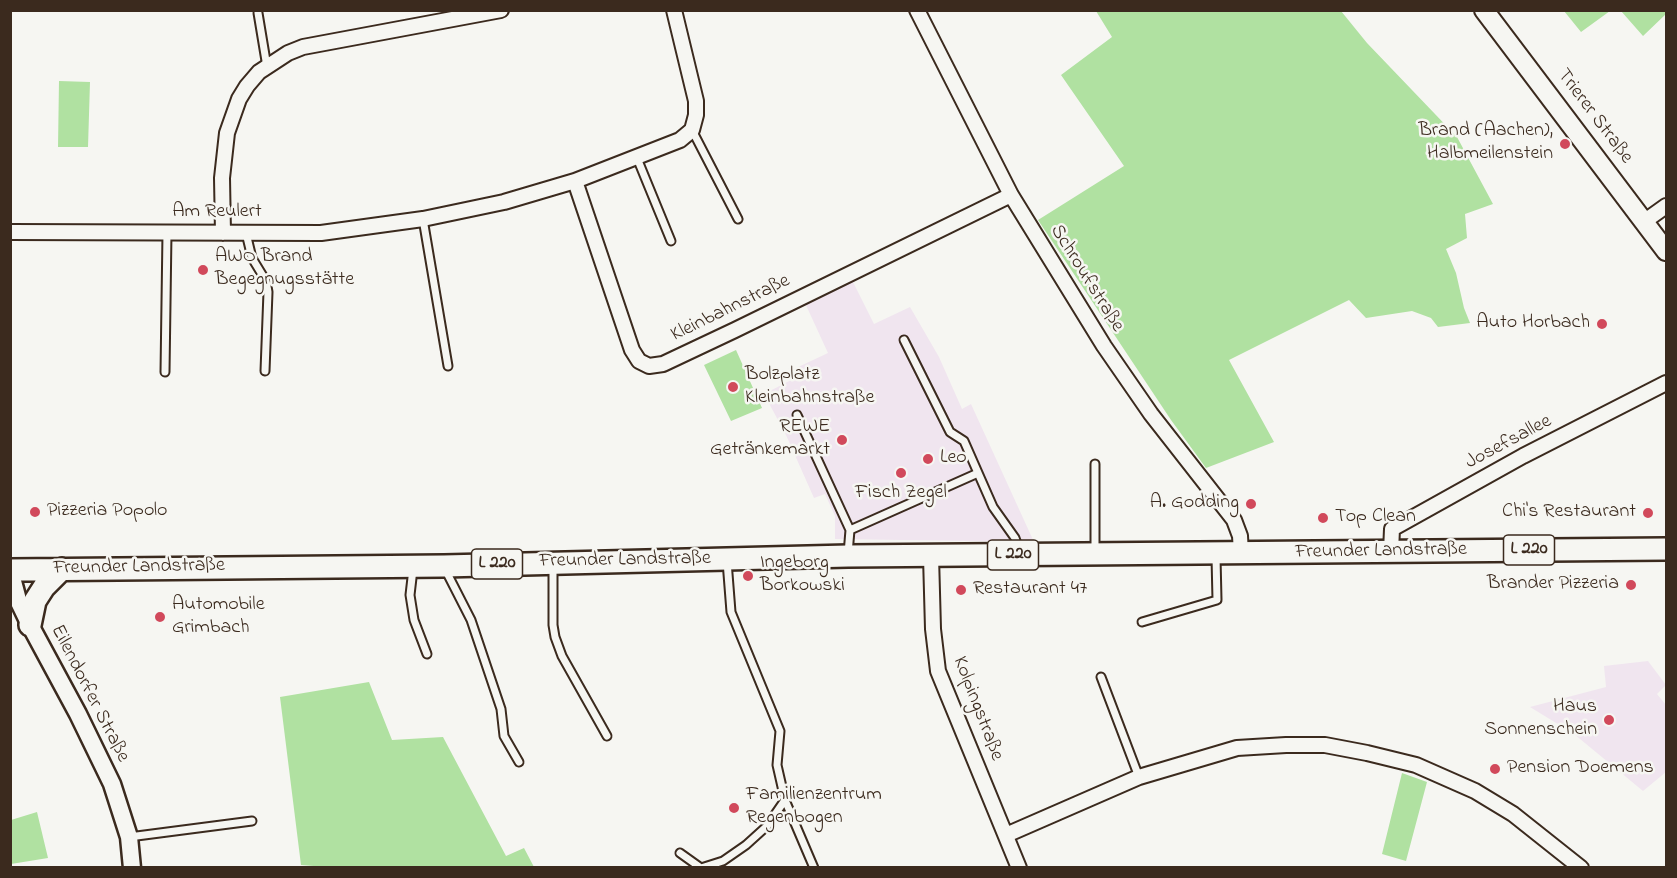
<!DOCTYPE html>
<html>
<head>
<meta charset="utf-8">
<style>
  body { margin:0 }
  #map { position:relative; width:1677px; height:878px; overflow:hidden; background:#f6f6f2; font-family:"Indie Flower",sans-serif }
  canvas { display:block }
  .frame { position:absolute; inset:0; border:12px solid #3b2a1e; pointer-events:none }
</style>
</head>
<body>
<div id="map">
<canvas width="1677" height="878"></canvas>
<div class="frame"></div>
</div>
<script>
const ctx = document.querySelector('canvas').getContext('2d');
ctx.lineJoin = 'round';
function fill(path, color) {
  ctx.fillStyle = color;
  ctx.fill(path, 'evenodd');
}
function shape(rows) {
  const path = new Path2D();
  for (const r of rows) {
    path.moveTo(r[0], r[1]);
    for (let i = 2; i < r.length; i += 2) path.lineTo(r[i], r[i + 1]);
  }
  return path;
}
function trace(path, color, width, dash) {
  ctx.strokeStyle = color;
  ctx.lineWidth = width;
  ctx.lineCap = dash ? 'butt' : 'round';
  ctx.setLineDash(dash || []);
  ctx.stroke(path);
}
function drawText(font, color, halo, rows, align = 'center') {
  ctx.font = font + ' "Indie Flower",sans-serif';
  ctx.lineWidth = 5;
  ctx.setLineDash([]);
  ctx.textBaseline = 'middle';
  ctx.strokeStyle = halo;
  ctx.fillStyle = color;
  for (const [text, x, y, turn = 0] of rows) {
    ctx.save();
    ctx.translate(x, y);
    ctx.rotate((+turn || 0) * Math.PI / 180);
    ctx.textAlign = isNaN(turn) ? turn : align;
    if (halo) ctx.strokeText(text, 0, 0);
    ctx.fillText(text, 0, 0);
    ctx.restore();
  }
}
fill(shape([
  [852,280,874,324,910,307,939,357,962,409,971,404,1034,542,835,539,835,516,825,494,814,498,786,435,764,394,797,377,794,369,828,353,805,303],
  [1648,661,1666,685,1657,694,1666,705,1666,772,1643,791,1574,734,1530,707,1606,687,1604,666]
]), '#f0e5ef');
fill(shape([
  [1096,11,1341,11,1367,43,1457,137,1493,204,1465,214,1467,238,1446,249,1456,273,1464,308,1470,323,1438,327,1431,318,1412,311,1366,318,1349,300,1229,360,1274,442,1206,468,1171,420,1038,220,1124,166,1061,75,1112,37],
  [1564,11,1610,11,1581,32],
  [1621,11,1666,11,1666,14,1643,36],
  [59,81,90,82,88,147,58,147],
  [736,350,762,408,731,421,704,365],
  [369,682,392,740,443,737,506,856,524,848,534,867,338,868,301,865,280,697],
  [1402,773,1427,782,1406,861,1382,854],
  [37,812,48,858,11,864,11,820]
]), '#b0e1a1');
const service = shape([
  [258,13,267,67],
  [692,130,738,219],
  [637,158,671,241],
  [423,219,448,366],
  [246,233,252,258,266,281,268,292,265,371],
  [904,340,950,432,964,441,993,507,1015,538,1020,552],
  [165,372,167,233],
  [797,415,850,530,848,554],
  [1095,464,1095,552],
  [850,530,978,473],
  [727,561,731,612,780,731,777,765,785,800,814,868],
  [553,566,553,625,555,637,562,656,607,736],
  [413,569,410,595,414,620,427,654],
  [446,571,471,620,501,709,504,736,519,762],
  [1142,622,1217,600,1216,557],
  [1101,677,1139,777],
  [129,837,252,821],
  [680,853,701,868],
  [701,868,723,861,746,845,767,826,785,800]
]);
const minor = shape([
  [917,10,1011,195,1104,346,1151,414,1234,520,1240,536,1241,553],
  [575,181,632,350,639,361,649,366,663,364,735,330,1011,195],
  [1645,221,1666,206],
  [10,232,321,233,423,219,504,202,575,181,680,140,692,130,696,115,696,101,674,10],
  [223,233,222,178,227,133,239,99,247,86,259,72,288,53,303,47,501,10],
  [1391,552,1392,529,1523,456,1666,383],
  [931,556,933,629,938,671,1019,868],
  [1006,835,1139,777,1237,748,1286,745,1325,745,1367,753,1416,765,1475,791,1513,814,1581,868]
]);
const tertiary = shape([
  [10,570,18,600,30,625,78,714,112,784,129,837,132,868]
]);
const secondary = shape([
  [1484,10,1666,251]
]);
const primary = shape([
  [10,570,444,566,848,556,1666,549],
  [30,625,35,601,44,587,62,569]
]);
trace(service, '#3b2a1e', 11);
trace(minor, '#3b2a1e', 18);
trace(tertiary, '#3b2a1e', 21);
trace(secondary, '#3b2a1e', 22);
trace(primary, '#3b2a1e', 26);
trace(service, '#f6f6f2', 7);
trace(minor, '#f6f6f2', 14);
trace(tertiary, '#f6f6f2', 16);
trace(secondary, '#f6f6f2', 18);
trace(primary, '#f6f6f2', 21);
for (const [x, y, r, color] of [
  [1565,144,6,"#d1495b"],
  [203,270,6,"#d1495b"],
  [1602,324,6,"#d1495b"],
  [733,387,6,"#d1495b"],
  [842,440,6,"#d1495b"],
  [928,459,6,"#d1495b"],
  [901,473,6,"#d1495b"],
  [1251,504,6,"#d1495b"],
  [35,512,6,"#d1495b"],
  [1648,513,6,"#d1495b"],
  [1323,518,6,"#d1495b"],
  [748,576,6,"#d1495b"],
  [1631,585,6,"#d1495b"],
  [961,590,6,"#d1495b"],
  [160,617,6,"#d1495b"],
  [1609,720,6,"#d1495b"],
  [1495,769,6,"#d1495b"],
  [734,808,6,"#d1495b"]
]) {
  const dot = new Path2D();
  dot.arc(x, y, r, 0, 2 * Math.PI);
  ctx.fillStyle = color;
  ctx.fill(dot);
  trace(dot, '#f6f6f2', 2);
}
for (const [x, y, w] of [
  [1529,550,51],
  [1013,555,51],
  [497,564,51]
]) {
  const box = new Path2D();
  box.roundRect(x - w / 2, y - 15, w, 30, 4.5);
  ctx.fillStyle = '#f6f6f2';
  ctx.fill(box);
  trace(box, '#3b2a1e', 1.5);
}
drawText('bold 18px', '#3b2a1e', null, [
  ["L 220",1529,550],
  ["L 220",1013,555],
  ["L 220",497,564]
]);
drawText('20px', '#3b2a1e', '#f6f6f2', [
  ["Trierer Straße",1594,117,53],
  ["Am Reulert",217,213],
  ["Schroufstraße",1086,279,58],
  ["Kleinbahnstraße",731,309,-26],
  ["Josefsallee",1509,443,-28],
  ["Freunder Landstraße",1381,552,-1],
  ["Freunder Landstraße",625,561,-1],
  ["Freunder Landstraße",139,568,-1],
  ["Eilendorfer Straße",89,694,63],
  ["Kolpingstraße",977,709,69]
]);
drawText('20px', '#3b2a1e', '#f6f6f2', [
  ["Brand (Aachen),",1553,132,"right"],
  ["Halbmeilenstein",1553,155,"right"],
  ["AWO Brand",215,258],
  ["Begegnugsstätte",215,281],
  ["Auto Horbach",1590,324,"right"],
  ["Bolzplatz",745,376],
  ["Kleinbahnstraße",745,399],
  ["REWE",830,428,"right"],
  ["Getränkemarkt",830,451,"right"],
  ["Leo",940,459],
  ["Fisch Zegel",901,494,"center"],
  ["A. Godding",1239,504,"right"],
  ["Pizzeria Popolo",47,512],
  ["Chi's Restaurant",1636,513,"right"],
  ["Top Clean",1335,518],
  ["Ingeborg",760,564],
  ["Borkowski",760,587],
  ["Brander Pizzeria",1619,585,"right"],
  ["Restaurant 47",973,590],
  ["Automobile",172,606],
  ["Grimbach",172,629],
  ["Haus",1597,708,"right"],
  ["Sonnenschein",1597,731,"right"],
  ["Pension Doemens",1507,769],
  ["Familienzentrum",746,796],
  ["Regenbogen",746,819]
], 'left');
</script>
</body>
</html>
